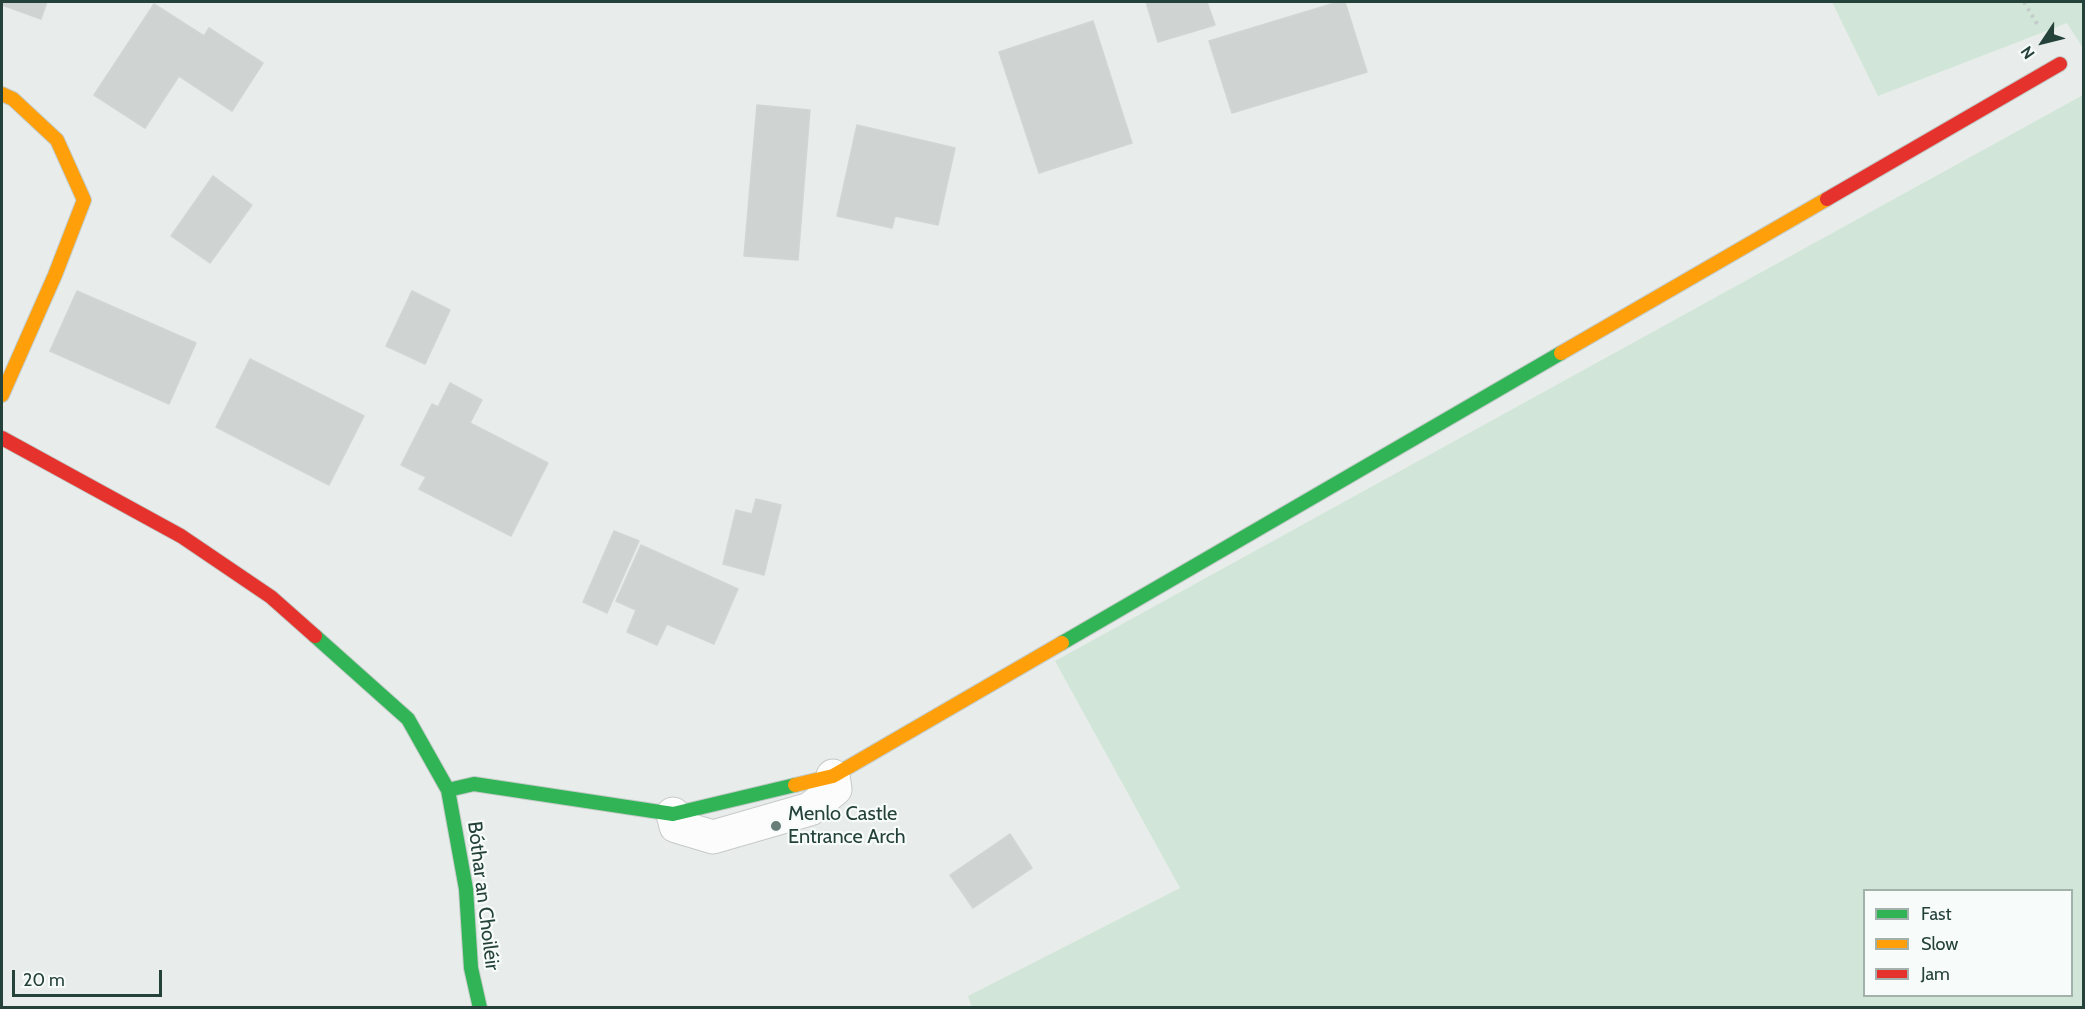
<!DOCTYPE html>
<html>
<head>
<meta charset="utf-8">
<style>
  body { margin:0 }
  #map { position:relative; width:2085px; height:1009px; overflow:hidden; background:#e8edeb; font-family:Cabin,sans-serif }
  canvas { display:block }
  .frame { position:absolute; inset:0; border:3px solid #24423a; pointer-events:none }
  .legend { position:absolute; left:1863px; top:889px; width:210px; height:108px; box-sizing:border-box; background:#f7fbf9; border:2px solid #a3b1ad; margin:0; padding:8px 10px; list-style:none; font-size:18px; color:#24423a }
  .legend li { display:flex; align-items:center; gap:12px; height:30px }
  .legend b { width:30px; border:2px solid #a3b1ad }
  .north { position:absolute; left:2013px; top:12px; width:60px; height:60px; -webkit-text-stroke:4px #f7fbf9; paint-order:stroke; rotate:235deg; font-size:16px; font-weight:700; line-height:24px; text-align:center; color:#24423a }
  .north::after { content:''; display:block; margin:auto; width:21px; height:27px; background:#24423a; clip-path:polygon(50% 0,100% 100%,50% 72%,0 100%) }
  .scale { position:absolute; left:12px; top:970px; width:150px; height:27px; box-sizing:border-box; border:3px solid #24423a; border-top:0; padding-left:8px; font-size:18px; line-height:21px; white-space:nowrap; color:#24423a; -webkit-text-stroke:4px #f7fbf9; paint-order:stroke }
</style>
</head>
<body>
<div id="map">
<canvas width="2085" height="1009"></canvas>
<div class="frame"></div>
<ul class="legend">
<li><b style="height:8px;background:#30b455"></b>Fast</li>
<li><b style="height:8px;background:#ff9f0a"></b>Slow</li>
<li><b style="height:8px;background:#e5322d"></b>Jam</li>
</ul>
<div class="north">N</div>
<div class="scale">20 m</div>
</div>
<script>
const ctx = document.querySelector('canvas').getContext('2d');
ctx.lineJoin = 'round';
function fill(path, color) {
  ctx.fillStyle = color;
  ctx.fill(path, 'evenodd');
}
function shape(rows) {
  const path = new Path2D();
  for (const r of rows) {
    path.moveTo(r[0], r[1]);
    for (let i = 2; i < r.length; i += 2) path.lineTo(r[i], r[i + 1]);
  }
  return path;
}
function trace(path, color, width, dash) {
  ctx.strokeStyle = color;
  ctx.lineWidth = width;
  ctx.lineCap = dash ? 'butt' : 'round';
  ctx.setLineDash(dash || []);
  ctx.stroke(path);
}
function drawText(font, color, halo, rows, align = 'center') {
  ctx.font = font + ' Cabin,sans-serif';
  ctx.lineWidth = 4.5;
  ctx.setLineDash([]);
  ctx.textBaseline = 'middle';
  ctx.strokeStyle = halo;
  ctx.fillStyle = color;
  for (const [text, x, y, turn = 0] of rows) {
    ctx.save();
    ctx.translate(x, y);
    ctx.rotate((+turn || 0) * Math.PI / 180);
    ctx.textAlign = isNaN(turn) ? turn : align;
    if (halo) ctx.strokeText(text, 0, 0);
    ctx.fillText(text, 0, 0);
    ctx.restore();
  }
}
fill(shape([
  [1832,2,2083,2,2083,48,2067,23,1878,96],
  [2083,95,2083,1007,972,1008,968,996,1180,888,1055,661],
  [1864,890,2072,890,2072,996,1864,996]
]), '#d1e6d8');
const building = shape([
  [2,2,47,2,41,19,2,5,2,2],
  [1146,2,1207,2,1215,25,1158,42,1146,2],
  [1338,2,1345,2,1367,72,1232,113,1209,41,1338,2],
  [154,4,204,36,209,28,263,63,232,111,179,76,145,128,94,95,154,4],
  [1093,21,1132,143,1039,173,999,52,1093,21],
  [757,105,810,110,798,260,744,256,757,105],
  [857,125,955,148,938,225,895,216,892,228,837,216,857,125],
  [213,176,252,205,210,263,171,236,213,176],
  [77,291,196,343,169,404,50,351,77,291],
  [412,291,450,310,425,364,386,346,412,291],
  [250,359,364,416,329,485,216,427,250,359],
  [450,383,482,400,470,423,548,463,511,536,419,489,426,477,401,465,432,404,438,407,450,383],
  [756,499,781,505,764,575,723,564,736,510,752,514,756,499],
  [614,531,639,541,607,613,583,602,614,531],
  [641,545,738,589,714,644,667,624,657,645,627,632,636,610,616,601,641,545],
  [1010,834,1032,868,973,908,950,875,1010,834]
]);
fill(building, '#cfd4d2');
trace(building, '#d1d6d4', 1.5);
const street = shape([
  [673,814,676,826,713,837,810,809,835,789,833,776]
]);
const fast = shape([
  [315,636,408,719,448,790,466,889,471,968,480,1008],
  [1062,643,1561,353],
  [448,790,474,784,673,814,795,785]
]);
const slow = shape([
  [2,94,13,99,57,140,84,200,55,275,2,395],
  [1561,353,1827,199],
  [795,785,833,776,1062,643]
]);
const jam = shape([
  [1827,199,2060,64],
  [2,438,181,536,271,597,315,636]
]);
trace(street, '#c5cac8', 35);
trace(fast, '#c3cbc8', 16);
trace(slow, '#c3cbc8', 16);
trace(jam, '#c3cbc8', 16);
trace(shape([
  [2024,2,2039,27]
]), '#c3ccca', 4, [3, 4.5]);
trace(street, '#fcfcfc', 33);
trace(fast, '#30b455', 14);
trace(slow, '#ff9f0a', 14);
trace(jam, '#e5322d', 14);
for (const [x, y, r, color] of [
  [776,826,6,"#697e78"]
]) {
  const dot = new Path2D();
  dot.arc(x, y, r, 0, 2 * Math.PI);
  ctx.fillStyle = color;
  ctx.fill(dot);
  trace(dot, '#f7fbf9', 2);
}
drawText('20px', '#24423a', '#f7fbf9', [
  ["Menlo Castle",788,814],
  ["Entrance Arch",788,837]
], 'left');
drawText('20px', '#24423a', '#f7fbf9', [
  ["Bóthar an Choiléir",483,896,83]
]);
</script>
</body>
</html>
